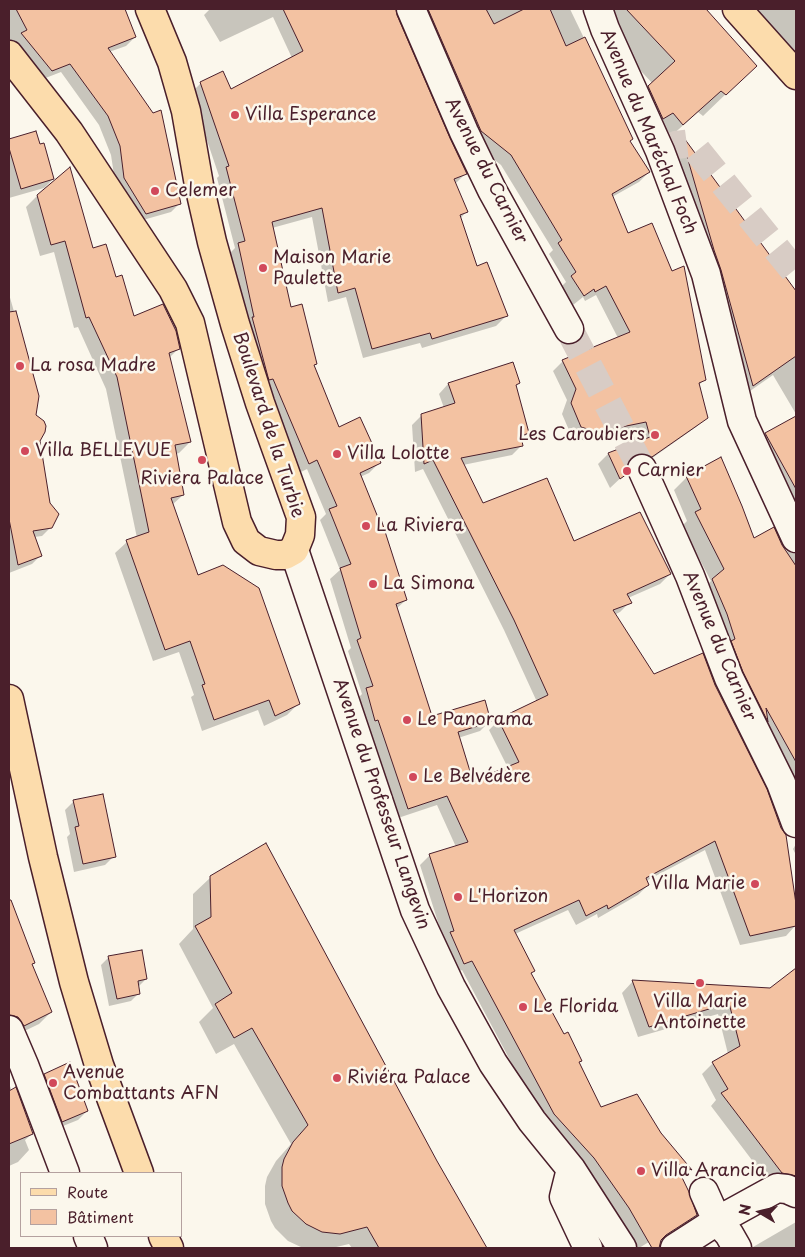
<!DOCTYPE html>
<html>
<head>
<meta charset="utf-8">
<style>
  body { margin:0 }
  #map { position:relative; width:805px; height:1257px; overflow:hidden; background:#fbf7ec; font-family:"Playpen Sans",sans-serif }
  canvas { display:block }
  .frame { position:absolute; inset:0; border:10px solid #4a1f2b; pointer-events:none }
  .legend { position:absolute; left:20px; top:1172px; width:162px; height:65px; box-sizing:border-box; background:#fbf7ec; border:1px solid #b4a19f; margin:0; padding:6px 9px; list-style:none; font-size:15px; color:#4a1f2b }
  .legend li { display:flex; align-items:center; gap:10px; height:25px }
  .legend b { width:25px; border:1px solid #b4a19f }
  .north { position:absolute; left:735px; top:1187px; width:50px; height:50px; -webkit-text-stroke:4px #fbf7ec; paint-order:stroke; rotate:279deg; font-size:14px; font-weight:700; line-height:20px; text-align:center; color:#4a1f2b }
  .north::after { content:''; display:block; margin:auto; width:18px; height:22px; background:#4a1f2b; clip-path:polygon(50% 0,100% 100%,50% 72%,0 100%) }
</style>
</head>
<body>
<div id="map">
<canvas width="805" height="1257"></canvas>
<div class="frame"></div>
<ul class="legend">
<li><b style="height:6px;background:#fcdcac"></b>Route</li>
<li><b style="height:14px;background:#f3c2a2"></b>Bâtiment</li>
</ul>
<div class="north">N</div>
</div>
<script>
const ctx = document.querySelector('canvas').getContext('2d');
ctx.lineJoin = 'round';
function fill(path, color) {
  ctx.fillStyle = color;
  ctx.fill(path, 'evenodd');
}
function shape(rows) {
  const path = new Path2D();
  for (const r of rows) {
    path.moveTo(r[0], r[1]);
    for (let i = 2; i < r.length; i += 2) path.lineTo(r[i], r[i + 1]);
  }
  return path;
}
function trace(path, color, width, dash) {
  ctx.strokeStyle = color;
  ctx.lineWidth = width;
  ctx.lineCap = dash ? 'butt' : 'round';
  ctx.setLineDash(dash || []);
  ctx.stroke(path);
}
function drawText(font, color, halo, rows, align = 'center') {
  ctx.font = font + ' "Playpen Sans",sans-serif';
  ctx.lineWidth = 5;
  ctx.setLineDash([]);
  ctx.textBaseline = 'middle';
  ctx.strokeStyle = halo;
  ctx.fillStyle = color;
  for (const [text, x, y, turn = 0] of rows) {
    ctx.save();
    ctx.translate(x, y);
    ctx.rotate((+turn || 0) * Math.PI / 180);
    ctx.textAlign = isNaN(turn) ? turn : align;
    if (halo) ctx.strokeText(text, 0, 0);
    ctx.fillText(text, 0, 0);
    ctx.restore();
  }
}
fill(shape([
  [9,9,124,9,135,37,126,46,109,52,180,203,171,212,136,222,116,188,111,155,99,125,61,72,43,79,9,39],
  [210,9,380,9,465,174,455,184,466,212,460,219,476,267,506,316,496,326,422,348,420,343,363,358,346,297,328,302,312,217,272,228,290,308,315,364,313,366,339,428,379,463,369,473,360,477,406,600,396,609,431,717,490,721,480,731,458,738,472,783,508,768,489,730,499,720,537,702,504,630,423,469,415,472,412,425,422,415,444,408,439,394,448,384,518,383,515,386,528,433,521,440,522,445,512,455,463,465,482,505,573,542,670,574,660,584,628,598,630,602,620,612,614,615,653,676,714,685,766,790,783,833,795,926,786,936,740,945,705,850,646,881,648,885,638,895,598,918,597,914,576,925,568,910,515,934,534,971,530,974,563,1036,581,1060,578,1063,601,1109,660,1133,690,1170,681,1179,696,1215,686,1225,664,1239,662,1234,639,1248,636,1248,619,1218,544,1124,462,970,454,973,420,865,430,855,456,847,437,805,398,818,357,699,362,694,348,651,351,648,330,579,340,570,320,520,326,514,307,469,299,473,263,388,229,254,235,248,217,178,219,176,191,93,201,83,231,91,292,58,273,17,220,42,204,15],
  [416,9,570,9,632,138,629,141,649,172,639,182,612,197,627,235,704,380,699,385,706,417,696,427,641,466,634,463,626,464,626,473,610,488,598,464,608,454,639,442,636,431,586,441,572,437,562,414,567,400,553,371,563,361,618,338,596,295,585,301,583,297,573,305,562,286,566,282,549,254,553,250,501,165,471,141],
  [590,9,705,9,755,66,703,116,698,112,660,146,626,109,652,83,617,45],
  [737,9,796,9,796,75],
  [35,132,53,179,44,188,9,198,9,140],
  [684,140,796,293,796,414,773,375,740,398,669,154],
  [38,195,92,249,115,278,133,318,179,348,169,358,190,442,179,453,176,454,183,495,172,505,198,577,298,704,287,715,264,726,258,710,202,731,191,697,194,695,179,652,153,661,115,553,127,542,137,538,106,389,78,327,74,328,54,252,40,256,26,207],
  [9,294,38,396,35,416,51,527,42,536,34,537,41,555,32,564,9,573],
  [796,417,796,543,752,447,766,434],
  [687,477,753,540,781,545,786,551,796,554,796,828,699,593,711,581,682,526,687,521,674,490],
  [74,801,114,856,105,865,74,872,67,837,70,834,65,810],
  [796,844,796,855,793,849],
  [211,877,436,1162,486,1248,352,1248,349,1244,332,1248,303,1248,288,1241,275,1228,271,1221,265,1204,265,1186,267,1177,276,1161,291,1144,234,1044,216,1054,199,1022,213,1008,179,944,193,929,193,894],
  [16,916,33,963,31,965,51,1012,39,1024,12,1037,9,1032,9,920],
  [108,958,146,979,138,987,139,993,131,1001,109,1006,101,965],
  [796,970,796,1192,770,1184,711,1106,716,1100,702,1074,713,1063,728,1054,718,1014,638,1037,622,993,633,981,771,989],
  [45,1075,87,1111,78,1120,53,1130,36,1084],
  [9,1084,32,1134,25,1140,29,1150,18,1162,9,1166],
  [796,1222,796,1248,752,1248,753,1247]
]), '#0003');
const building = shape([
  [16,9,125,9,136,37,108,48,153,113,161,110,181,204,146,214,124,178,120,146,108,116,70,64,52,71,21,33,27,30,16,9],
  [283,9,396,9,397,15,450,138,467,174,454,179,468,212,460,215,477,266,487,262,508,316,432,339,430,333,372,349,355,288,338,293,322,208,272,222,291,307,302,304,317,364,314,365,339,427,360,417,381,463,360,473,379,520,381,519,407,600,396,604,432,716,485,700,491,722,458,732,473,781,519,762,498,719,548,695,514,620,433,460,424,464,421,414,455,403,448,383,513,362,520,383,516,385,529,433,521,436,523,446,461,458,483,503,547,478,574,541,640,512,671,574,627,594,632,603,613,610,654,674,703,653,715,685,767,789,781,828,786,835,796,904,796,926,750,936,715,841,646,878,649,885,608,909,607,905,586,916,579,900,514,930,535,971,531,973,564,1034,568,1032,582,1061,579,1062,601,1107,637,1094,661,1133,692,1170,675,1163,689,1192,697,1215,666,1235,661,1240,659,1248,652,1248,629,1208,594,1158,554,1114,472,961,464,964,450,932,454,931,429,854,468,842,447,796,408,809,378,720,375,721,366,688,373,686,357,640,361,638,340,568,351,564,329,509,337,506,317,460,309,464,273,379,269,380,268,377,252,317,254,317,238,243,245,241,226,167,229,166,200,82,223,71,231,89,303,51,283,9],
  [428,9,486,9,494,24,524,9,550,9,566,46,585,37,633,139,630,141,650,172,612,194,628,233,652,223,672,271,684,266,706,380,699,383,708,418,652,457,644,454,635,455,629,460,627,467,627,474,620,479,608,453,650,437,646,422,597,432,581,427,571,403,576,389,562,360,630,332,606,286,595,292,594,289,584,296,571,276,576,272,558,243,562,240,511,155,481,131,428,9],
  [626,9,706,9,757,66,726,95,721,91,683,125,673,113,663,119,648,86,675,61,626,9],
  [36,131,40,144,44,143,54,179,21,189,9,148,9,139,36,131],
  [684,138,796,291,796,356,753,386,721,270,714,250,682,139,684,138],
  [70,167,93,248,106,244,116,277,122,275,134,316,163,304,176,331,180,349,169,353,191,442,175,445,184,495,171,498,198,575,223,565,259,588,300,704,275,716,269,700,214,720,202,685,205,684,190,641,165,650,126,540,149,532,117,377,89,317,86,318,65,241,51,245,37,195,70,167],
  [16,311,39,396,36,415,44,421,46,426,45,432,40,441,50,503,59,514,52,528,33,531,42,556,18,565,9,519,9,312,16,311],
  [796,416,796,489,765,433,796,416],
  [721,457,742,506,754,538,774,527,782,545,796,566,796,762,766,708,768,722,743,672,731,641,735,639,727,614,712,579,724,569,695,512,701,509,686,476,721,457],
  [103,794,116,857,83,864,75,827,79,826,73,800,103,794],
  [266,843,437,1161,487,1248,379,1248,367,1227,340,1234,322,1232,306,1224,292,1211,288,1203,282,1186,282,1167,284,1159,293,1142,308,1125,252,1028,234,1038,215,1004,232,993,195,926,211,917,210,876,266,843],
  [9,900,11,900,35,963,32,964,52,1012,24,1026,18,1017,9,1015,9,900],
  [142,950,147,979,138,981,140,994,117,999,108,956,142,950],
  [796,968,796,1176,782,1173,721,1093,728,1089,712,1062,740,1046,729,1003,649,1027,632,980,770,988,796,968],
  [70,1062,88,1111,62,1122,44,1074,70,1062],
  [16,1087,33,1134,9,1144,9,1091,16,1087]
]);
fill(building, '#f3c2a2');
trace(building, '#4a1f2b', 1);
trace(shape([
  [660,151,676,145,691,143,796,273],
  [569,329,642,469]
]), '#d8ccc5', 28, [28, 14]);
const minor = shape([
  [411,9,464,132,492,190,569,329],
  [598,9,605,29,660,151,706,274,742,421,796,538],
  [642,469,690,576,729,678,781,783,796,823],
  [294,550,415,910,451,987,493,1063,532,1121,571,1169,622,1248],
  [9,1030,24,1065,65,1173],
  [571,1169,564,1197,588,1248],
  [704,1192,717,1221,729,1234,737,1248],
  [88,1236,93,1248],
  [675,1248,717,1221,777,1188,787,1189,796,1193]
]);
const major = shape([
  [737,9,796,75],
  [9,55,69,132,173,289,190,323,237,522,246,541,259,551,276,555,285,555,294,550,300,535,301,517,260,403,235,324,212,242,199,185,186,111,172,62,150,9],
  [9,699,43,857,74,982,99,1065,139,1173],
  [163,1236,169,1248]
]);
trace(minor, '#4a1f2b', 31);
trace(major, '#4a1f2b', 31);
trace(minor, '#fbf7ec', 28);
trace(major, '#fcdcac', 28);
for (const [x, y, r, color] of [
  [235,115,5,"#d1495b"],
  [155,191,5,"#d1495b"],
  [263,268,5,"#d1495b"],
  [20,366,5,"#d1495b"],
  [655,435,5,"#d1495b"],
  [25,451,5,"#d1495b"],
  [337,454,5,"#d1495b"],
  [202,460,5,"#d1495b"],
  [627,471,5,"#d1495b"],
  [366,526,5,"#d1495b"],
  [373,584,5,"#d1495b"],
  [407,720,5,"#d1495b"],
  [413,777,5,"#d1495b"],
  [755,884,5,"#d1495b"],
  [458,897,5,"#d1495b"],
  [700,983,5,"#d1495b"],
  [523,1007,5,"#d1495b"],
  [337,1078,5,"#d1495b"],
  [53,1083,5,"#d1495b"],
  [641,1171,5,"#d1495b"]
]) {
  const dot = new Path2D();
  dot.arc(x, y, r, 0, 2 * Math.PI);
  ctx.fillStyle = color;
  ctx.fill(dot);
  trace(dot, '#fbf7ec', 2);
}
drawText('18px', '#4a1f2b', '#fbf7ec', [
  ["Villa Esperance",245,115],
  ["Celemer",165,191],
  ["Maison Marie",273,258],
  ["Paulette",273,279],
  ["La rosa Madre",30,366],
  ["Les Caroubiers",645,435,"right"],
  ["Villa BELLEVUE",35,451],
  ["Villa Lolotte",347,454],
  ["Carnier",637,471],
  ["Riviera Palace",202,479,"center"],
  ["La Riviera",376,526],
  ["La Simona",383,584],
  ["Le Panorama",417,720],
  ["Le Belvédère",423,777],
  ["Villa Marie",745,884,"right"],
  ["L'Horizon",468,897],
  ["Villa Marie",700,1002,"center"],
  ["Antoinette",700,1023,"center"],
  ["Le Florida",533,1007],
  ["Avenue",63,1073],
  ["Combattants AFN",63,1094],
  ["Riviéra Palace",347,1078],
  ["Villa Arancia",651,1171]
], 'left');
drawText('18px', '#4a1f2b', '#fbf7ec', [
  ["Avenue du Maréchal Foch",648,132,67],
  ["Avenue du Carnier",486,171,63],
  ["Boulevard de la Turbie",268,425,72],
  ["Avenue du Carnier",719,646,67],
  ["Avenue du Professeur Langevin",381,804,71]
]);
</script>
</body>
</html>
